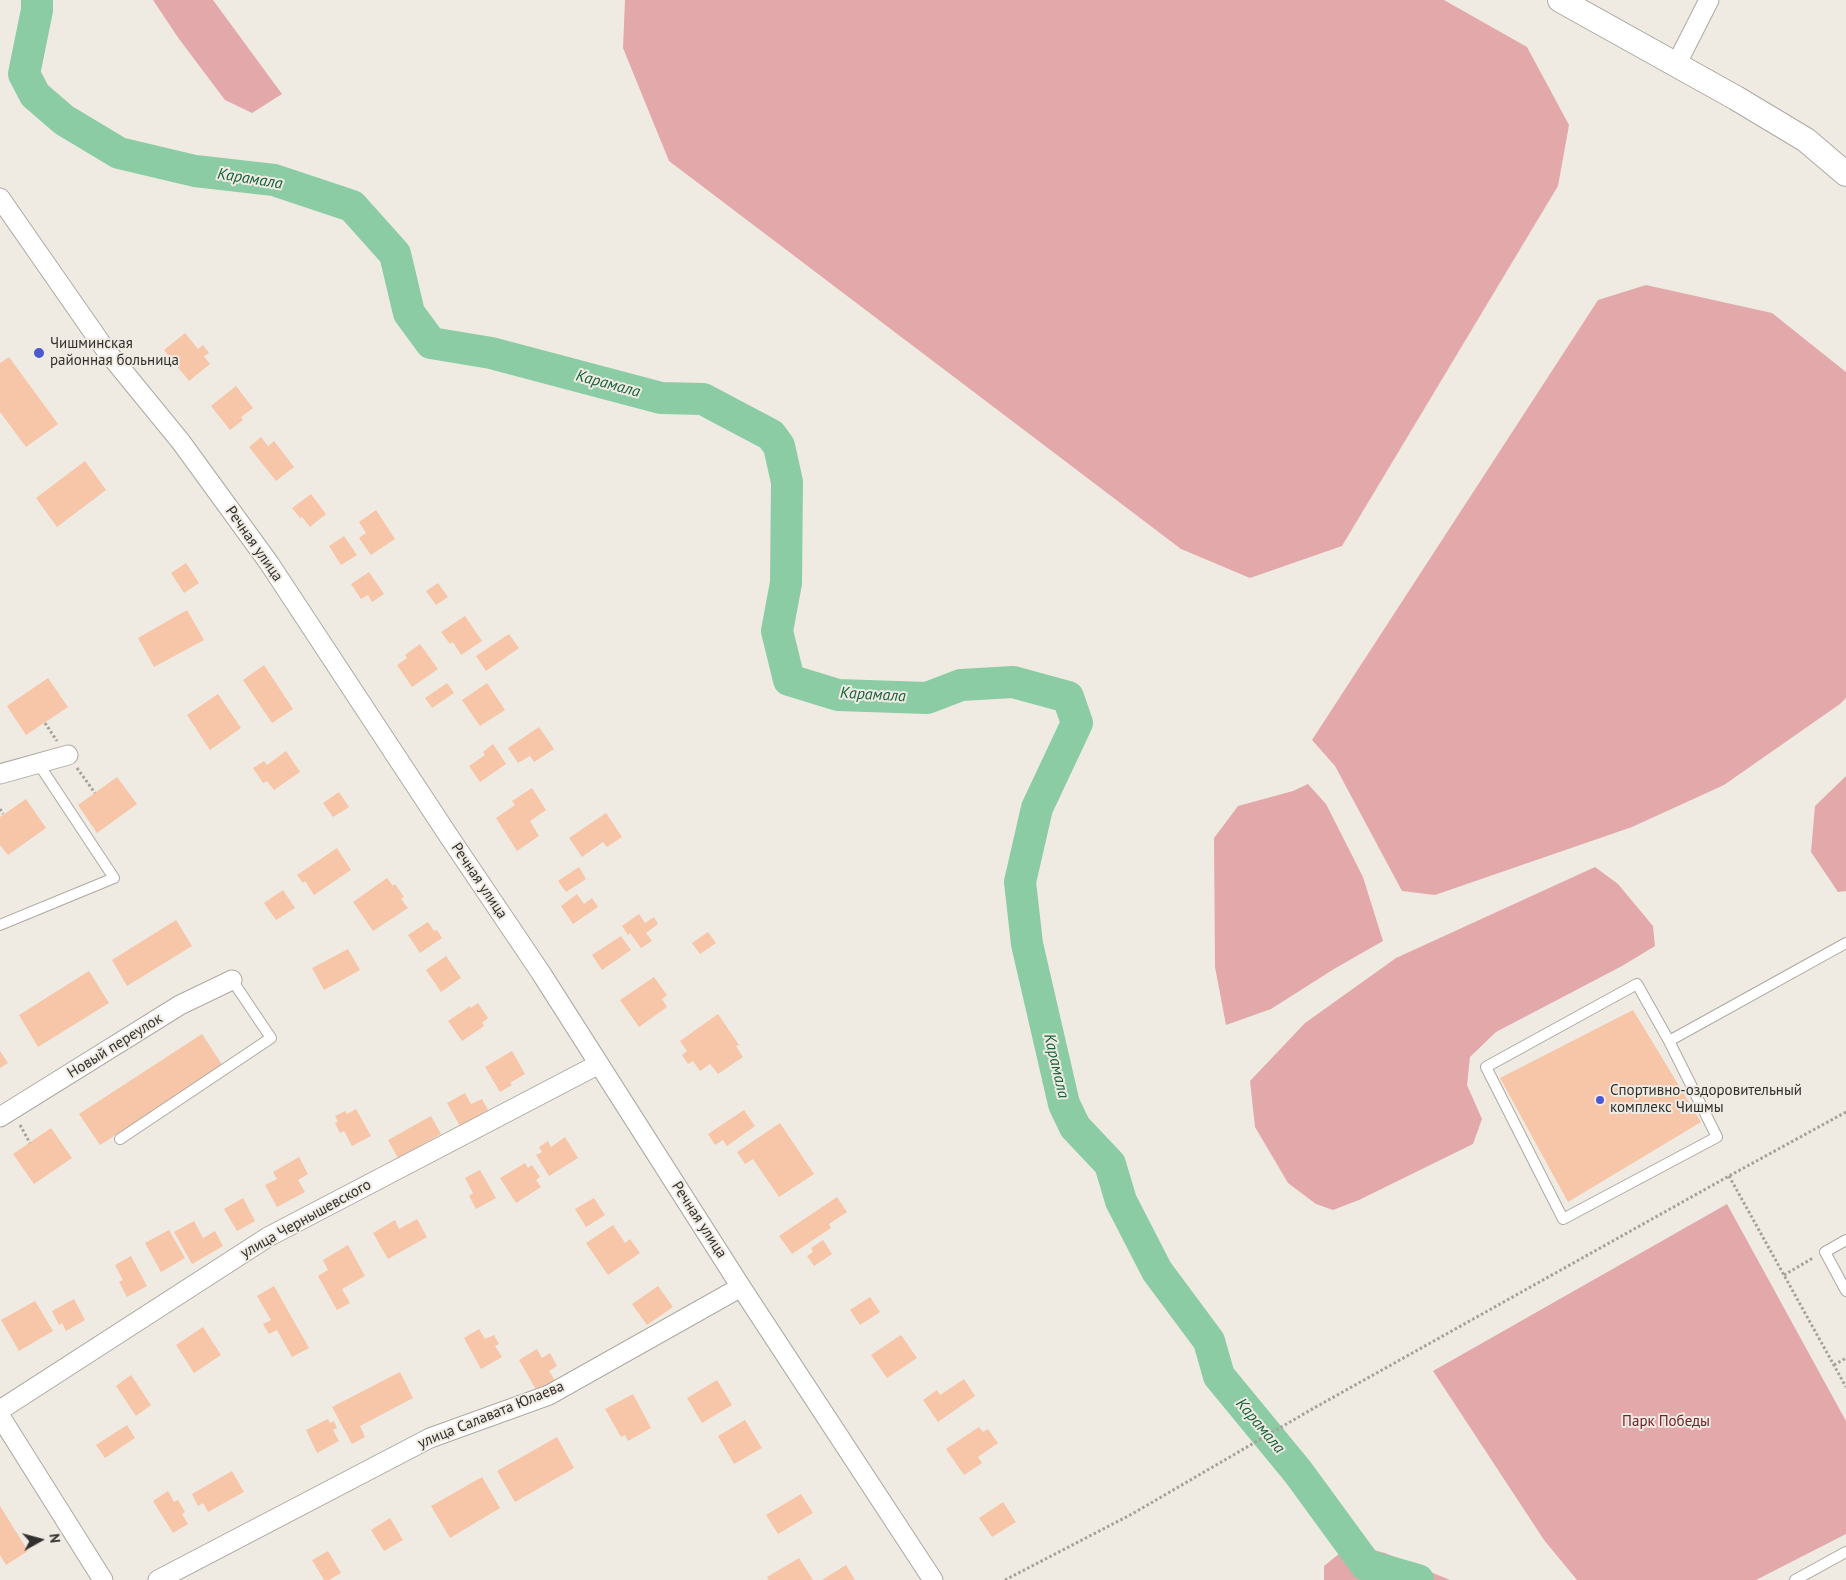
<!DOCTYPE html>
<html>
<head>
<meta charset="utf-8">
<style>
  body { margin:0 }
  #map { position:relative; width:1846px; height:1580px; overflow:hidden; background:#efebe3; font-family:"PT Sans",sans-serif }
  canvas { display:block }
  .north { position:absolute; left:15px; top:1515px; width:50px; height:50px; -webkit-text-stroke:4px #efebe3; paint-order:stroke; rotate:83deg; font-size:14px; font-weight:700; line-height:20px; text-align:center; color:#32302d }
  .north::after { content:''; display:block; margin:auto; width:18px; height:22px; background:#32302d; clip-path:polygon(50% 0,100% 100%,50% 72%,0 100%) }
</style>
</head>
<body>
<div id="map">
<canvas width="1846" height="1580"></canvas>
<div class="north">N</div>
</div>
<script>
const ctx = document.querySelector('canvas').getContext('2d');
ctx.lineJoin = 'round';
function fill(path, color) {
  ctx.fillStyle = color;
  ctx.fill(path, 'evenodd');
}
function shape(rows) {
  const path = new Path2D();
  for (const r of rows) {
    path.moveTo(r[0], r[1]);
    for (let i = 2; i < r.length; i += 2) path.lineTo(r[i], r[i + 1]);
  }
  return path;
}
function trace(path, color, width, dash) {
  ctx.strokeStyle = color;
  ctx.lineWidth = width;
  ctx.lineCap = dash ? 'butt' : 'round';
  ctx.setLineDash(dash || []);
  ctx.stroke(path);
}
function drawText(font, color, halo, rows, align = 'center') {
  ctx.font = font + ' "PT Sans",sans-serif';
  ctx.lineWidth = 4;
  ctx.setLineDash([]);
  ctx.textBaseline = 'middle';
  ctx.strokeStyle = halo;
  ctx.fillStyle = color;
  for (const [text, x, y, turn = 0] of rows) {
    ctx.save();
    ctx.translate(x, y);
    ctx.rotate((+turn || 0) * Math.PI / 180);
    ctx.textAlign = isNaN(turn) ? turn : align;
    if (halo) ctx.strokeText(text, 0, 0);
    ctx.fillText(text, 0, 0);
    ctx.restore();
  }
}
fill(shape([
  [153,0,213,0,282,94,252,113,225,100,179,39],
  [625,0,1444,0,1527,47,1569,125,1558,186,1342,546,1250,578,1181,549,669,161,623,48],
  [1646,285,1772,313,1846,372,1846,698,1840,704,1724,785,1632,827,1435,895,1402,891,1335,766,1312,740,1598,300],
  [1846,776,1846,891,1838,892,1811,852,1815,806],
  [1308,784,1326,804,1363,877,1383,941,1334,969,1271,1009,1226,1025,1215,967,1214,838,1238,806,1293,791],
  [1595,867,1618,884,1653,926,1655,946,1622,966,1496,1032,1470,1057,1467,1085,1482,1119,1473,1144,1359,1200,1333,1210,1316,1204,1288,1183,1255,1127,1250,1081,1305,1023,1396,958],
  [1727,1204,1846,1421,1846,1534,1756,1580,1577,1580,1544,1540,1433,1371],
  [1351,1544,1385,1553,1450,1580,1324,1580,1324,1566]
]), '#e3a9aa');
trace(shape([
  [37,0,37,10,24,74,35,95,64,120,119,153,195,171,274,180,352,206,395,254,409,313,431,343,491,353,661,398,703,399,771,435,779,446,787,482,786,583,777,631,789,680,838,695,927,698,961,685,1013,682,1068,697,1077,723,1037,808,1020,882,1027,944,1064,1104,1075,1127,1110,1164,1121,1201,1157,1271,1209,1341,1219,1376,1298,1472,1366,1565,1418,1580]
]), '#8bcca4', 32);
fill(shape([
  [185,333,198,349,203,345,209,353,204,356,210,364,189,381,164,350],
  [9,357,58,424,26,447,0,412,0,363],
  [236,386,253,408,241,417,243,420,230,430,211,406],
  [261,437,268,446,274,441,294,467,276,481,249,447],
  [85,461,106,490,57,527,36,498],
  [311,494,326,514,310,527,302,517,300,518,292,508],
  [376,510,395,539,371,555,359,538,366,533,359,522],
  [344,536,357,555,341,565,329,546],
  [186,563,199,583,184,593,171,573],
  [369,572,384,594,372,602,368,595,361,599,351,584],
  [438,583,448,597,436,605,426,591],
  [187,610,204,640,154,667,138,638],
  [465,616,482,641,461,655,453,642,450,644,441,632],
  [509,634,519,648,486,671,476,656],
  [420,644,438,669,412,687,397,665,407,658,405,655],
  [264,665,293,709,272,723,243,680],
  [48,678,68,707,26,735,7,706],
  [447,683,454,693,432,708,425,698],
  [487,683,505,710,480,726,462,700],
  [218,694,241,728,210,750,187,715],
  [539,727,554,749,534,762,530,756,518,763,508,748],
  [493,744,506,764,480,782,469,766,485,755,483,752],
  [286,751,300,772,274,790,267,781,263,783,253,768,264,761,267,765],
  [117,777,137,804,97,833,78,805],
  [532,788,546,810,530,821,539,836,517,851,496,818,515,805,512,801],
  [339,792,349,807,333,817,323,803],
  [26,799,46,828,8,855,0,845,0,817],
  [606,813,622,837,607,847,603,842,582,857,569,838],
  [337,848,351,870,314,895,305,881,303,883,297,875],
  [579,867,586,879,566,892,558,881],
  [387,878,393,886,395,884,404,897,401,899,408,908,373,931,353,902],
  [283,890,295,908,276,920,264,903],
  [577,894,584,904,592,898,598,907,573,924,561,906],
  [639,914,645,923,654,917,658,924,646,933,652,941,641,948,630,933,628,935,622,926],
  [176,920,192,946,127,986,112,960],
  [428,922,434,931,437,930,442,938,420,953,408,935],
  [708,932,716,943,700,954,692,943],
  [621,936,631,950,602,970,592,955],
  [348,949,360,970,324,990,312,968],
  [446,956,461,978,441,992,426,970],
  [89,971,109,1003,38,1047,19,1015],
  [654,977,667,995,662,999,667,1007,639,1027,620,1000],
  [478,1003,488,1018,482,1023,484,1026,462,1041,448,1021,470,1006,471,1008],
  [1633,1010,1701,1122,1568,1202,1500,1078],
  [718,1014,739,1045,736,1046,743,1057,718,1074,710,1064,700,1071,693,1061,688,1064,682,1055,687,1051,680,1041],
  [202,1034,223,1066,100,1145,79,1114],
  [0,1051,8,1063,0,1068],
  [512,1051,525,1074,510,1083,512,1085,500,1092,485,1067],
  [465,1093,471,1104,482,1099,488,1110,460,1126,447,1103],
  [356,1109,371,1136,352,1146,344,1131,340,1133,335,1123,338,1121,335,1116,345,1111,347,1114],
  [744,1110,755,1126,727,1146,723,1140,715,1145,708,1134],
  [431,1116,441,1134,398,1158,388,1140],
  [780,1123,814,1174,779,1197,753,1159,745,1164,737,1152],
  [51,1128,72,1158,34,1184,13,1154],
  [565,1137,578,1158,549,1176,536,1155,542,1152,539,1147,548,1141,551,1147],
  [299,1157,308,1174,298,1180,305,1192,277,1207,265,1185,277,1179,273,1172],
  [525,1163,528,1168,532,1165,540,1177,536,1180,541,1187,516,1203,500,1178],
  [480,1170,496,1198,476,1209,469,1196,473,1193,465,1178],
  [837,1197,847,1212,829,1224,831,1228,792,1254,779,1236],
  [243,1198,255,1221,237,1231,224,1209],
  [594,1198,605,1215,586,1227,575,1209],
  [417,1219,427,1237,388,1259,373,1233,395,1220,399,1229],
  [194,1221,203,1238,215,1231,223,1246,192,1264,174,1232],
  [613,1225,625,1243,630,1239,640,1253,608,1275,586,1243],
  [169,1230,185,1258,161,1272,145,1243],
  [823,1240,832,1254,814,1266,807,1256,813,1252,811,1248],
  [348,1245,365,1276,342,1289,350,1303,337,1310,318,1276,328,1270,323,1260],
  [131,1256,147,1286,127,1297,119,1282,123,1280,115,1265],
  [274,1286,309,1348,292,1357,277,1330,269,1334,263,1324,271,1320,257,1296],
  [658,1286,673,1307,647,1325,632,1304],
  [870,1297,880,1312,860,1325,850,1310],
  [74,1299,85,1320,66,1331,62,1323,59,1325,52,1311],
  [35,1301,53,1331,19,1351,1,1320],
  [203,1327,221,1355,194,1373,176,1345],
  [479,1329,485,1339,494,1335,499,1344,495,1346,502,1357,481,1369,464,1338],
  [901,1335,917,1358,887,1378,871,1355],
  [537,1349,542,1358,550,1353,557,1366,549,1371,556,1382,538,1393,519,1360],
  [400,1372,413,1398,360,1426,365,1437,352,1444,332,1407],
  [131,1375,151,1405,136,1416,116,1386],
  [964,1379,975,1396,938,1422,923,1400,937,1390,940,1395],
  [717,1380,732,1405,702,1423,687,1398],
  [633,1394,651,1428,628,1441,625,1435,621,1437,605,1409],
  [328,1419,330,1423,334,1421,337,1428,333,1430,339,1441,317,1453,306,1430],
  [745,1420,762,1448,734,1464,718,1436],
  [127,1425,135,1438,105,1458,96,1445],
  [979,1427,983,1432,988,1429,998,1443,978,1457,982,1463,964,1475,946,1449],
  [557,1437,574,1468,515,1502,497,1471],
  [232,1471,244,1492,208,1512,203,1503,198,1506,192,1494],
  [482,1477,500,1508,450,1538,431,1506],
  [168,1491,174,1502,178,1500,185,1512,182,1514,188,1524,173,1533,153,1501],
  [801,1494,813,1513,778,1534,766,1515],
  [1003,1502,1016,1522,992,1537,979,1518],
  [0,1506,28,1551,6,1565,0,1555],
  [390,1518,403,1540,384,1551,371,1530],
  [328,1551,341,1573,329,1580,324,1580,312,1560],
  [799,1558,813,1580,769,1580,767,1577],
  [846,1565,855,1580,822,1580]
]), '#f7c5a7');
const service = shape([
  [0,925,114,878,38,763],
  [1637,984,1669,1041,1717,1137,1563,1219,1486,1067,1637,984],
  [1669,1041,1846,943],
  [120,1139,271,1038,232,980],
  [1846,1240,1825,1252,1846,1291],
  [1795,1580,1846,1552]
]);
const minor = shape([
  [1676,65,1709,0],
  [0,198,105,349,181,442,269,563,448,835,541,973,741,1287,933,1580],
  [0,774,68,755],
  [0,1117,180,1005,232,980],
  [0,1410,268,1237,599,1064],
  [0,1416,103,1580],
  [158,1580,430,1438,549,1395,741,1287]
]);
const tertiary = shape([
  [1560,0,1736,98,1806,140,1846,174]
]);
trace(service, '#ada9a2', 12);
trace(minor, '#ada9a2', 21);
trace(tertiary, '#ada9a2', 26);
trace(shape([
  [45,723,57,741],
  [77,768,95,793],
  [0,809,3,814],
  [20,1125,30,1143],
  [1729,1176,1846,1387],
  [1784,1275,1813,1258],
  [1834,1365,1846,1358],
  [1005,1580,1132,1514,1314,1408,1729,1176,1846,1112]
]), '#a4a19b', 3, [2.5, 2.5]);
trace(service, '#fff', 10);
trace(minor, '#fff', 19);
trace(tertiary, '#fff', 24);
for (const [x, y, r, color] of [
  [39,353,6,"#4a59ce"],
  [1600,1100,5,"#4a59ce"]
]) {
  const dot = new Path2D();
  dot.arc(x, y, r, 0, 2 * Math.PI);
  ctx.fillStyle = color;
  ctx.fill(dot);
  trace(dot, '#efebe3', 2);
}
drawText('15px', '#32302d', '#efebe3', [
  ["Чишминская",50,344],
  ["районная больница",50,361],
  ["Спортивно-оздоровительный",1610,1091],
  ["комплекс Чишмы",1610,1108]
], 'left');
drawText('15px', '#32302d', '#efebe3', [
  ["Речная улица",254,544,55],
  ["Речная улица",479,881,56],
  ["Новый переулок",115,1046,-32],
  ["улица Чернышевского",306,1219,-29],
  ["Речная улица",699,1220,57],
  ["улица Салавата Юлаева",491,1415,-22]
]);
drawText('15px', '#75202c', '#efebe3', [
  ["Парк Победы",1666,1422]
]);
drawText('italic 16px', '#16613c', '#efebe3', [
  ["Карамала",250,179,9],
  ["Карамала",608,384,15],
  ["Карамала",873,695,3],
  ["Карамала",1056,1066,77],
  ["Карамала",1260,1426,50]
]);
</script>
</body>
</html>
